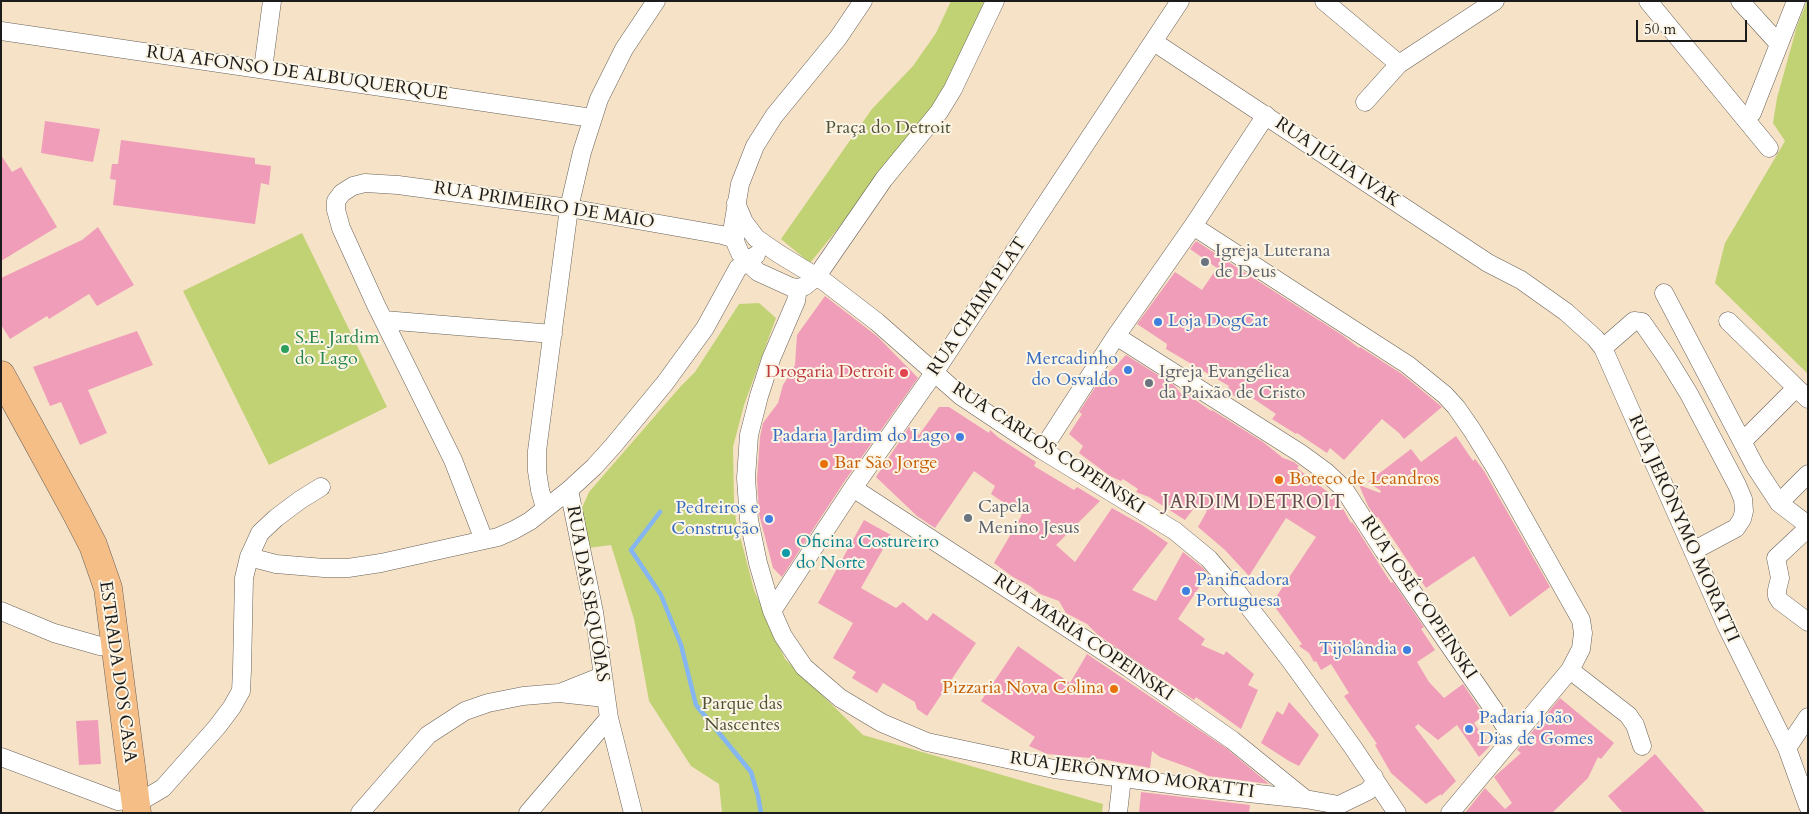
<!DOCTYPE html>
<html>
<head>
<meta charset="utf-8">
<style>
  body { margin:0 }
  #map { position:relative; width:1809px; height:814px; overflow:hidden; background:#f6e2c7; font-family:Cardo,serif }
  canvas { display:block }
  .frame { position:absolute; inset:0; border:2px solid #1c1c1c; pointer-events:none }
  .scale { position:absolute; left:1636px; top:20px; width:111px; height:22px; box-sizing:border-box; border:2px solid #1c1c1c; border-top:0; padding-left:6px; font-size:15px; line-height:18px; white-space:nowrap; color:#1c1c1c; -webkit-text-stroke:4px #fcf5e5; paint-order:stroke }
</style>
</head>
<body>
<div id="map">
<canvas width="1809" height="814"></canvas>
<div class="frame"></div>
<div class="scale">50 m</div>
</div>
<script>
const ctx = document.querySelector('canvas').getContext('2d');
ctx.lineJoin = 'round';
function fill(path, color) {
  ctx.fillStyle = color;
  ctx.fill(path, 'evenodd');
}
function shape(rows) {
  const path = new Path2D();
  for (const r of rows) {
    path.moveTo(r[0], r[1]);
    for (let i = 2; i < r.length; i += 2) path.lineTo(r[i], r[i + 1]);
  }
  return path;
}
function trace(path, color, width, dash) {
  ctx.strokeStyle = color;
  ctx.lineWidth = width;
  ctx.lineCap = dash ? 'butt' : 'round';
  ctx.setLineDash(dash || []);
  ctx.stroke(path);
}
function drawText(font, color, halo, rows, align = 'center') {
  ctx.font = font + ' Cardo,serif';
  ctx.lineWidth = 4;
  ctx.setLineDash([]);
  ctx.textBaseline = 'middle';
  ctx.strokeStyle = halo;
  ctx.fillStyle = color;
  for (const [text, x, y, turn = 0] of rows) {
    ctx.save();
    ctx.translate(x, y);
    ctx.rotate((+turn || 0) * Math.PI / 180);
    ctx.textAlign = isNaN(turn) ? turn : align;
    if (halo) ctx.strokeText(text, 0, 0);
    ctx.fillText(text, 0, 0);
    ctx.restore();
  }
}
fill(shape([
  [951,1,984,1,956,69,924,122,810,263,781,239,872,109,913,66,936,33],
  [1807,1,1808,1,1808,374,1715,283,1725,243,1785,141,1773,123,1777,98,1797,26],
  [302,233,387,407,269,465,183,291],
  [759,303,776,318,744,405,733,447,734,500,736,521,754,590,785,659,863,735,1103,804,1102,813,722,813,719,784,691,766,649,701,634,619,611,545,588,548,581,510,589,492,681,386,695,372,739,304]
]), '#c1d274');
trace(shape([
  [660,512,631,550,661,595,681,645,696,705,751,772,758,796,761,813]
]), '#85b6f1', 4.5);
fill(shape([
  [45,121,100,129,93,162,41,153],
  [121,140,255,158,255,164,271,166,269,185,261,183,255,224,113,205,116,180,110,179,112,164,118,164],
  [1,155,12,172,21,167,57,227,1,261],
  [98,227,134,285,97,306,89,294,49,319,47,316,10,339,1,325,1,278,82,240],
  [1196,241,1342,335,1359,348,1360,347,1402,374,1442,407,1404,439,1399,433,1382,419,1344,460,1330,448,1327,453,1297,433,1296,434,1272,419,1276,414,1257,401,1240,391,1237,398,1227,391,1229,386,1166,349,1167,344,1137,324,1175,272,1202,290,1217,268,1190,249],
  [825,296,878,337,918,378,844,482,782,577,773,568,759,514,757,479,760,437,763,423,778,403,783,385,795,365,797,335],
  [137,331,153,365,88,390,107,433,80,445,61,402,50,406,33,367],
  [1126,355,1174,385,1182,395,1184,392,1211,411,1212,410,1263,442,1283,458,1294,462,1299,466,1297,468,1338,500,1351,523,1352,522,1355,526,1391,583,1393,582,1424,627,1421,629,1435,650,1417,662,1429,682,1444,698,1463,684,1484,715,1474,723,1490,746,1479,757,1457,725,1438,740,1418,724,1415,727,1456,781,1441,796,1441,794,1426,804,1391,773,1375,745,1377,744,1344,696,1349,693,1331,664,1321,670,1316,661,1314,662,1309,653,1299,646,1302,644,1272,603,1316,537,1286,518,1249,576,1225,550,1198,527,1207,511,1197,504,1185,520,1149,497,1136,492,1138,489,1123,479,1121,481,1110,476,1079,453,1083,446,1069,434,1082,414,1079,412,1104,374,1107,375],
  [939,407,949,407,989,433,990,430,999,438,1036,462,1034,466,1074,490,1077,487,1100,501,1056,545,1075,562,1112,508,1142,525,1168,543,1132,590,1156,601,1183,552,1202,567,1208,574,1178,619,1205,639,1201,645,1224,655,1226,651,1254,674,1248,685,1258,690,1241,729,1196,697,1194,700,1098,635,1087,624,1066,613,1059,601,1040,594,1030,586,1013,577,994,563,1022,515,991,494,995,486,974,471,935,528,917,516,876,477,909,427,919,435],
  [1456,436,1473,461,1475,459,1484,471,1550,587,1510,617,1474,556,1426,588,1378,517,1376,518,1368,506,1359,485,1380,493,1381,491,1368,482,1411,449,1421,462],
  [864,520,891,535,861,588,896,608,903,602,927,621,933,613,976,643,927,716,917,709,915,702,883,683,877,693,852,678,856,672,833,658,853,623,818,603],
  [1018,646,1070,683,1087,654,1226,748,1269,784,1208,776,1193,769,1160,757,1152,751,1150,768,1101,759,1047,754,1029,746,1035,737,981,701],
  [1560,698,1614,743,1601,759,1598,757,1588,778,1552,813,1465,813,1485,788,1505,809,1512,803,1494,777,1521,753,1517,750],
  [1289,702,1319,735,1299,766,1289,761,1261,743,1277,711,1283,715],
  [98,720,101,764,79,765,76,721],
  [1655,754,1706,813,1623,813,1608,796],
  [1141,792,1250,805,1249,813,1139,813]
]), '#f09db9');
const minor = shape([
  [863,1,838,38,774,116,755,146,740,184,733,226,736,244,740,253,746,261,758,272,791,287,798,288,805,286,817,276,884,179,939,112,953,89,995,1],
  [1324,1,1399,64],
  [1648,1,1769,148],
  [1740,1,1779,44],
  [1,31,592,118],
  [1154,42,1488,263,1521,280,1566,312,1595,338,1603,348,1726,625,1787,748,1808,806],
  [263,69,272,1],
  [1365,102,1399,64,1495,1],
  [1745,119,1752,113,1796,1],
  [736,203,744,222,756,238,779,254,825,282,877,322,961,396,1042,450,1175,531,1209,559,1238,593,1290,660,1352,746,1397,813],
  [1193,226,1408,365,1445,395,1456,407,1472,430,1496,469,1581,620,1583,633,1581,649,1570,670,1450,813],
  [798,288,796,301,771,359,759,396,749,435,746,478,749,520,758,563,772,611,783,636,804,667,840,698,882,723,927,742,1054,769,1192,787,1305,799,1339,805,1368,791,1373,785,1374,777],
  [1664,293,1756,468,1779,503,1808,525],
  [384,320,553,334],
  [1728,321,1808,399],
  [1116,336,1300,453,1326,472,1344,489,1384,551,1512,736],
  [1603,348,1634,321,1642,322,1667,358,1689,394,1737,485,1743,499,1744,511,1742,519,1736,528,1693,551],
  [1743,441,1796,388],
  [1042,450,1116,336,1193,226,1266,115],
  [853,488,1129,668,1232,740,1305,799],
  [569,490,594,612,609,718,633,813],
  [1779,503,1808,474],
  [545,508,540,490,537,471,537,451,569,208,582,152,599,99,624,49,656,1],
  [1808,528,1776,558,1780,578,1777,590,1777,596,1780,601,1808,622],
  [484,540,453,460,376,305,341,228,336,210,336,201,342,193,353,186,365,183,398,185,569,208,722,235,735,239],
  [249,557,276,564,324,568,348,568,381,563,498,537,514,530,530,521,569,490,594,467,613,446,665,383,705,328,738,268,756,255],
  [1,611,54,633,100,646,116,648],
  [772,611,853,488,934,373,1180,1],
  [1570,670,1628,715,1635,725,1642,746],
  [562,692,602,676],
  [1787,748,1808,717],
  [1,757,118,801,146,798,163,788,217,727,232,707,241,691,242,670,244,578,249,557,260,533,276,518,300,500,321,487],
  [360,813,428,735,465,711,488,703,523,696,559,693,605,698],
  [528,813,609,718],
  [1118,813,1122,778]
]);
const primary = shape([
  [1,375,77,514,93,545,108,588,137,813]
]);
trace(minor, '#686158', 19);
trace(primary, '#686158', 29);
trace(minor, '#fff', 18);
trace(primary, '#f6be87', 28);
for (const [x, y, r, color] of [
  [1205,262,5,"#6b7280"],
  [1158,322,5,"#3f7fe0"],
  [285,349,5,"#2e9e5b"],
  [1128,370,5,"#3f7fe0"],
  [904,373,5,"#e0444e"],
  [1149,383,5,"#6b7280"],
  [960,437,5,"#3f7fe0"],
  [824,464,5,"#e8710a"],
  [1279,480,5,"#e8710a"],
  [968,518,5,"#6b7280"],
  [769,519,5,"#3f7fe0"],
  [786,553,5,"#0f9aa8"],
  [1186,591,5,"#3f7fe0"],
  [1407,650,5,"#3f7fe0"],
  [1114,689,5,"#e8710a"],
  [1469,729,5,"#3f7fe0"]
]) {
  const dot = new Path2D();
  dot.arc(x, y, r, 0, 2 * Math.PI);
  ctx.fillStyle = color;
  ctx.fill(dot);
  trace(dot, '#fcf5e5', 2);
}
drawText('18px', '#1c1c1c', '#fcf5e5', [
  ["RUA AFONSO DE ALBUQUERQUE",297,74,8],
  ["RUA JÚLIA IVAK",1337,163,34],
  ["RUA PRIMEIRO DE MAIO",544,206,9],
  ["RUA CHAIM PLAT",978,307,-56],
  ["RUA CARLOS COPEINSKI",1048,449,33],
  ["RUA JERÔNYMO MORATTI",1683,529,66],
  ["RUA DAS SEQUÓIAS",587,594,80],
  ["RUA JOSÉ COPEINSKI",1418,598,56],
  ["RUA MARIA COPEINSKI",1083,638,34],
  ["ESTRADA DOS CASA",117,672,82],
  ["RUA JERÔNYMO MORATTI",1132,776,8]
]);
drawText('18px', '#4e5336', '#fcf5e5', [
  ["Praça do Detroit",888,129],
  ["Parque das",742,705],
  ["Nascentes",742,726]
]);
drawText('18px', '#5b616d', '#fcf5e5', [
  ["Igreja Luterana",1215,252],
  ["de Deus",1215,273],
  ["Igreja Evangélica",1159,373],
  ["da Paixão de Cristo",1159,394],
  ["Capela",978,508],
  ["Menino Jesus",978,529]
], 'left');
drawText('18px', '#366cbe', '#fcf5e5', [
  ["Loja DogCat",1168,322,"left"],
  ["Mercadinho",1118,360],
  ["do Osvaldo",1118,381],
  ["Padaria Jardim do Lago",950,437],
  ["Pedreiros e",759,509],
  ["Construção",759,530],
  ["Panificadora",1196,581,"left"],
  ["Portuguesa",1196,602,"left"],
  ["Tijolândia",1397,650],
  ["Padaria João",1479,719,"left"],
  ["Dias de Gomes",1479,740,"left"]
], 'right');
drawText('18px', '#27864d', '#fcf5e5', [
  ["S.E. Jardim",295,339],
  ["do Lago",295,360]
], 'left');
drawText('18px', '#be3a42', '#fcf5e5', [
  ["Drogaria Detroit",894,373]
], 'right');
drawText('18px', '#c56008', '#fcf5e5', [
  ["Bar São Jorge",834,464],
  ["Boteco de Leandros",1289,480],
  ["Pizzaria Nova Colina",1104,689,"right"]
], 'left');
drawText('18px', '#0d838f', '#fcf5e5', [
  ["Oficina Costureiro",796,543],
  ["do Norte",796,564]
], 'left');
ctx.letterSpacing = '1px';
drawText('19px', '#664953', '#fcf5e5', [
  ["JARDIM DETROIT",1254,504]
]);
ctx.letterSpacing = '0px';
</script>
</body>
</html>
